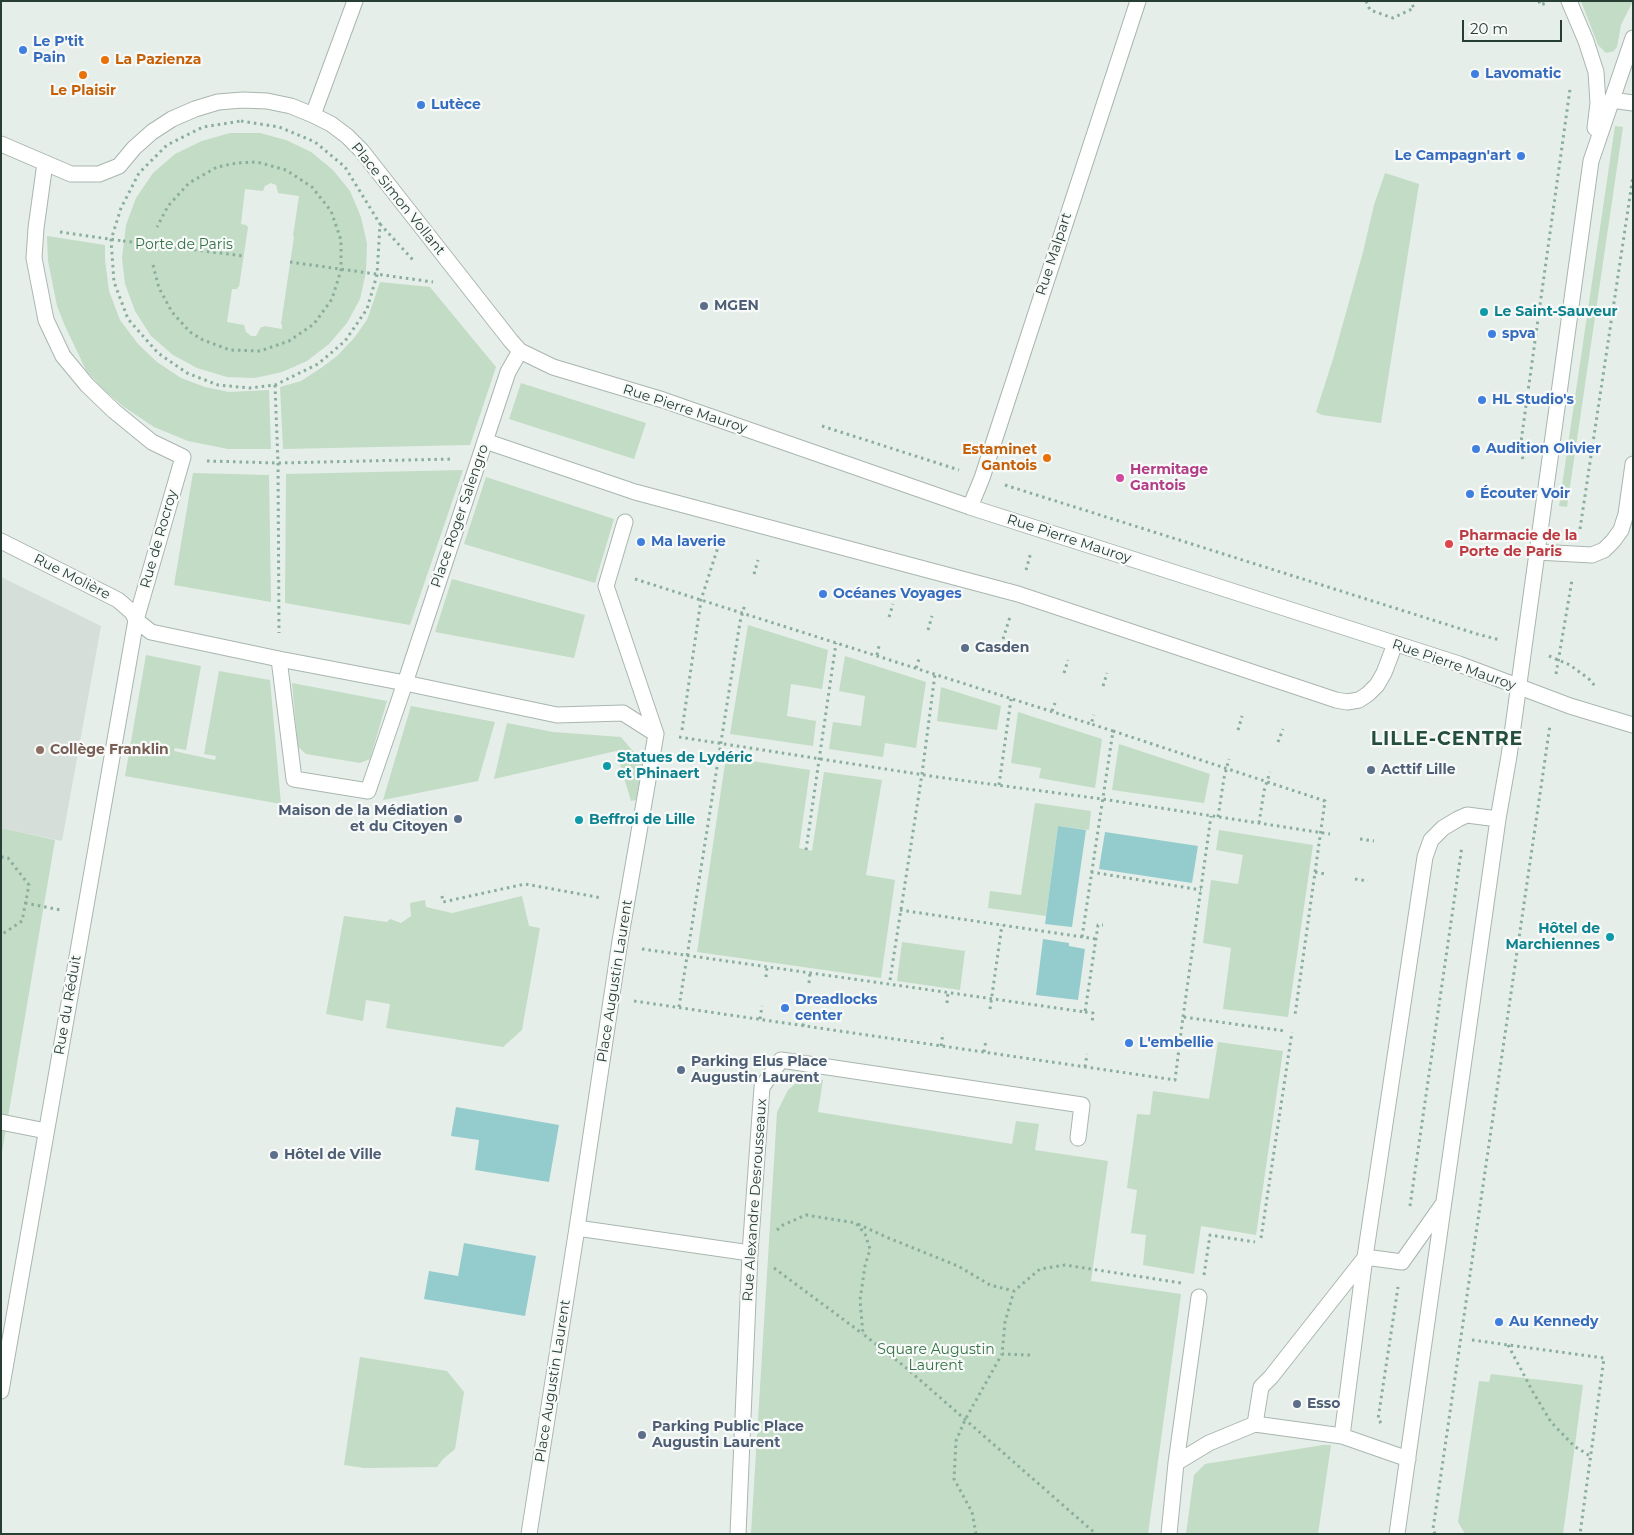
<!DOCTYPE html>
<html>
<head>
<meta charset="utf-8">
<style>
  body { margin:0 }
  #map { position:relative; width:1634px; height:1535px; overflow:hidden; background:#e6eee9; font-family:Montserrat,sans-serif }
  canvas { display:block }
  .frame { position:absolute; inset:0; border:2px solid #273e35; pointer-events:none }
  .scale { position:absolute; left:1462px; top:20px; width:100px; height:22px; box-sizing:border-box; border:2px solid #273e35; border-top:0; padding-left:6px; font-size:15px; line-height:18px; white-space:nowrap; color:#273e35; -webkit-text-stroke:4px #f7faf8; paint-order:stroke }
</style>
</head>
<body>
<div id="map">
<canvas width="1634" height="1535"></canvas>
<div class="frame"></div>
<div class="scale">20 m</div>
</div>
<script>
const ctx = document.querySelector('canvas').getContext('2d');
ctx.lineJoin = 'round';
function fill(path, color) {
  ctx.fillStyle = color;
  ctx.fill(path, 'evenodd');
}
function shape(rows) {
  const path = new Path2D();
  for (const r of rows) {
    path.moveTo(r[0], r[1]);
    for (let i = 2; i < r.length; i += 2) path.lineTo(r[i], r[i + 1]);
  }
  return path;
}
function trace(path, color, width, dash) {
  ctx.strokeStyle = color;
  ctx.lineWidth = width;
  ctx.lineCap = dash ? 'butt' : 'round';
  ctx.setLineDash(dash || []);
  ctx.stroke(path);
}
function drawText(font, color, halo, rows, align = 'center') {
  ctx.font = font + ' Montserrat,sans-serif';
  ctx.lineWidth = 4.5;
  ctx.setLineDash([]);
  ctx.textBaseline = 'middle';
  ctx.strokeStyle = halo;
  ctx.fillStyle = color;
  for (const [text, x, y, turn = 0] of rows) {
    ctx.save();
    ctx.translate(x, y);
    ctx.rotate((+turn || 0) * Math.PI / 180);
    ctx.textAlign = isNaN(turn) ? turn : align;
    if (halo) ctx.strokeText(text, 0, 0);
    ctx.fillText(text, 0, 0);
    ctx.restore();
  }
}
fill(shape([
  [1,577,101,626,62,841,1,828]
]), '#d5ded8');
fill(shape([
  [1581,1,1633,1,1621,25,1617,47,1614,51,1606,53,1598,45],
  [1615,126,1623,127,1567,507,1559,506],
  [230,133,260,133,286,140,311,152,333,170,350,191,361,217,367,244,366,272,360,299,347,323,329,344,307,361,282,372,255,378,227,377,197,368,173,355,151,336,135,311,125,284,122,258,126,225,136,198,153,173,175,154,202,141],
  [271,183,276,185,278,193,299,196,293,236,294,237,281,324,282,325,282,329,264,326,264,327,261,327,256,336,251,336,246,332,244,325,227,322,232,289,237,289,238,287,239,287,248,227,246,225,241,224,245,189,263,191,265,186],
  [1385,173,1419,184,1381,423,1322,415,1316,412,1333,359,1363,252,1374,205],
  [47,236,105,245,105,260,109,291,120,320,138,344,157,362,181,378,205,387,229,392,269,390,271,449,228,449,188,441,154,427,124,407,103,389,86,370,65,326,57,306,48,261],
  [380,282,430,287,496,367,470,445,283,449,280,387,301,381,321,368,337,356,354,338,367,320],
  [521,383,646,423,634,459,509,419],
  [463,470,410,625,285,603,286,474],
  [193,473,269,475,271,602,174,585],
  [486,477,614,519,595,583,464,544],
  [452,579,585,615,574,658,435,632],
  [748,625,828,650,822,689,791,684,787,716,816,721,813,746,730,734],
  [146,655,201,666,186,750,175,748,174,751,215,760,216,756,204,754,219,671,270,680,281,804,125,776],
  [845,656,926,682,916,748,885,743,883,757,829,749,833,722,861,726,865,696,839,691],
  [292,683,387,701,370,759,360,763,306,754,298,747],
  [941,687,1001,706,997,730,937,721],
  [411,706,495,722,478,781,383,800],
  [1018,712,1102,739,1095,788,1039,778,1041,768,1011,763],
  [507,723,553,732,621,737,643,763,636,800,631,801,616,751,494,779],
  [1119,744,1210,774,1204,803,1112,790],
  [726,757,810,770,799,848,812,851,824,772,882,780,866,875,895,880,881,978,697,952],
  [1035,803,1091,811,1089,830,1058,826,1046,916,988,908,990,891,1021,895],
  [1,828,55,840,1,1158],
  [1219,830,1313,845,1288,1017,1223,1009,1231,948,1203,943,1211,880,1238,884,1243,855,1216,850],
  [522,896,529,926,540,928,522,1030,503,1047,386,1028,390,1004,366,1000,363,1021,326,1014,344,916,387,922,390,919,401,923,411,916,410,903,425,900,426,907,452,913],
  [902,942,965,951,960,990,897,981],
  [1218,1042,1283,1051,1256,1235,1201,1226,1194,1274,1143,1265,1146,1235,1131,1233,1137,1190,1127,1188,1137,1114,1150,1115,1153,1091,1209,1099],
  [801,1079,823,1080,818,1112,1012,1144,1016,1121,1039,1124,1035,1150,1108,1161,1091,1281,1181,1294,1148,1534,751,1533,777,1112,788,1090],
  [360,1357,447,1371,464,1392,455,1449,443,1459,437,1467,364,1468,344,1465],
  [1491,1374,1583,1385,1563,1534,1465,1534,1458,1522,1479,1381,1489,1382],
  [1323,1445,1331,1445,1318,1534,1186,1534,1194,1475,1205,1464]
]), '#c2dcc5');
fill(shape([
  [1058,826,1086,830,1072,927,1045,924],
  [1105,832,1198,846,1192,883,1099,869],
  [1043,939,1069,943,1069,946,1085,949,1078,1000,1036,995],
  [456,1107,559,1125,549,1182,475,1170,479,1140,451,1136],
  [464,1243,536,1256,525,1316,424,1299,429,1271,458,1276]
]), '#94cccd');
const minor = shape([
  [1569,1,1586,41,1596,72,1598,103,1595,128],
  [1611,100,1633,103],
  [313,115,355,1],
  [1,144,71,174,99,174,119,166,134,148,152,132,172,119,195,109,218,102,243,100,267,101,291,106,313,115,331,124,347,136,361,150,511,341,520,351,553,367,663,400,970,507,1459,664,1570,706,1633,725],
  [485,441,635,492,1018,594,1336,700,1347,702,1359,700,1368,694,1377,685,1384,673,1395,644],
  [970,507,982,478,1138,1],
  [625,522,606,586,656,734],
  [1,541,118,600,132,612,136,620],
  [1537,552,1592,555,1604,550,1613,541,1621,530,1626,514,1633,464],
  [136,620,151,632,279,659,405,683,508,372,520,351],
  [279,659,294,779,368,791,405,683,557,715,623,713,656,734,620,941,577,1228,750,1253],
  [1,1122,46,1131],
  [1365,1257,1402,1262,1443,1204],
  [1,1391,136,620,183,457,152,442,114,411,87,385,63,356,46,320,34,258,36,228,45,163],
  [1255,1424,1342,1436],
  [1408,1459,1342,1436,1365,1257,1425,857,1431,840,1443,828,1458,819,1467,815,1498,819],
  [1176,1463,1199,1297],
  [529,1534,577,1228],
  [738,1534,750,1253,762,1087,781,1060,1082,1105,1078,1138],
  [1169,1534,1176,1463,1209,1443,1255,1424,1261,1387,1271,1377,1364,1259],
  [1397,1534,1498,819,1509,756,1591,161,1633,38]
]);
trace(minor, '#a9b6af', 17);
trace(shape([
  [1366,1,1370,10,1393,18,1414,8,1411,2],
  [1539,1,1540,5,1546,3],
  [241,121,279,127,315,142,345,167,380,224,377,275,367,309,345,341,318,364,275,385,250,388,218,385,187,373,158,353,128,319,114,282,111,240,121,208,139,173,167,145,203,127,241,121],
  [380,224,413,260],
  [60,232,123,241],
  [290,262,433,282],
  [153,265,159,288,172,312,190,332,203,340,230,350,260,351,289,341,314,324,332,299,341,270,341,240,331,211,312,187,286,170,257,162,237,163,217,167,189,183,168,206,157,227],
  [275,385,278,463,279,633],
  [822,426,959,470],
  [1523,459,1520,449,1570,89],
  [207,461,278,463,453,459],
  [1005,485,1477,634,1500,640],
  [1580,529,1633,176],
  [1026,570,1031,552],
  [754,574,758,560],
  [635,579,1091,724],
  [889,617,893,604],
  [928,630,932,616],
  [1003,639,1010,617],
  [877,655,879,646],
  [1549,656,1570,665,1589,679,1595,686],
  [916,668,919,659],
  [1064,673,1068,660],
  [1556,674,1572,580],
  [1103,686,1107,673],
  [1052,711,1055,703],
  [682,730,701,600,718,547],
  [1238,730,1242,716],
  [1113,731,1325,801,1295,1015],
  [679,737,937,777,1102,799,1330,834],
  [1278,742,1283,729],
  [999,785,1011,699],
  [1218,817,1224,778,1229,759],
  [1259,823,1264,791,1270,772],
  [1360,839,1374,841],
  [806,850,836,643],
  [1,857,8,858,29,885,22,921,1,935],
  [1091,872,1201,890],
  [1315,872,1325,874],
  [1355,879,1368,881],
  [442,896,443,902,525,884,602,898],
  [25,903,61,910],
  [900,910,1096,939],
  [1082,937,1113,731,1091,724,1094,715],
  [642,949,1085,1012,1098,925,1103,925],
  [766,977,767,966],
  [890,980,922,774,935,674],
  [809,983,810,973],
  [634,1001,1175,1080,1183,1017,1285,1031],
  [947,1003,948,992],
  [679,1007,740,622,745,604],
  [990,1009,1002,925],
  [1085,1012,1093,1013,1092,1024],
  [1183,1017,1211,816],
  [760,1019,762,1006],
  [803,1026,805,1013],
  [941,1046,943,1033],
  [984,1052,986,1040],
  [1085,1067,1087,1054],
  [1410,1206,1462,846],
  [858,1224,886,1237,958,1266,990,1285,1014,1291],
  [777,1230,783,1225,806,1215,856,1223,865,1234,870,1249,865,1266,860,1300,863,1334,904,1366,1096,1534],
  [1261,1238,1292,1032],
  [774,1268,863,1334],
  [1204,1275,1210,1235,1255,1242],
  [1472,1340,1604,1358,1580,1534],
  [1508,1345,1533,1392,1551,1422,1574,1446,1590,1456],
  [1030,1355,1002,1354,1005,1322,1014,1291,1040,1269,1065,1265,1181,1283],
  [1381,1423,1378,1419,1398,1287],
  [976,1534,972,1512,954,1479,956,1441,965,1420,1002,1354],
  [1435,1534,1433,1529,1550,725]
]), '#8aae9e', 3, [2.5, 4]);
trace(minor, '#fff', 15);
trace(shape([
  [123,241,244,256]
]), '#8aae9e', 3, [2.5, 4]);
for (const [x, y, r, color] of [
  [23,50,5,"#3f7fe0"],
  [105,60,5,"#e8710a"],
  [1475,74,5,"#3f7fe0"],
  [83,75,5,"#e8710a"],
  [421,105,5,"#3f7fe0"],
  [1521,156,5,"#3f7fe0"],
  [704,306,5,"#5c6f8a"],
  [1484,312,5,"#0f9aa8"],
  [1492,334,5,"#3f7fe0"],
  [1482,400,5,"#3f7fe0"],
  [1476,449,5,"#3f7fe0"],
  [1047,458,5,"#e8710a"],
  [1120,478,5,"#d1479c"],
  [1470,494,5,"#3f7fe0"],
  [641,542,5,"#3f7fe0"],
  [1449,544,5,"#e0444e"],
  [823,594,5,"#3f7fe0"],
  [965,648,5,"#5c6f8a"],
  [40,750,5,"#8d6e63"],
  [607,766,5,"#0f9aa8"],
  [1371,770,5,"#5c6f8a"],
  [458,819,5,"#5c6f8a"],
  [579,820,5,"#0f9aa8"],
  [1610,937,5,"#0f9aa8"],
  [785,1008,5,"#3f7fe0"],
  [1129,1043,5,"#3f7fe0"],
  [681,1070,5,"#5c6f8a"],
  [274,1155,5,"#5c6f8a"],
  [1499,1322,5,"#3f7fe0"],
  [1297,1404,5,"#5c6f8a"],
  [642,1435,5,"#5c6f8a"]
]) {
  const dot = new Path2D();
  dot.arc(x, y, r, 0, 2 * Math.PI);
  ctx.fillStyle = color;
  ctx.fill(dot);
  trace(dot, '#f7faf8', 2);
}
drawText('bold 14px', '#366cbe', '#f7faf8', [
  ["Le P'tit",33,42],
  ["Pain",33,58],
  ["Lavomatic",1485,74],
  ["Lutèce",431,105],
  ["Le Campagn'art",1511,156,"right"],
  ["spva",1502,334],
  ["HL Studio's",1492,400],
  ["Audition Olivier",1486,449],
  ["Écouter Voir",1480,494],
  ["Ma laverie",651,542],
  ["Océanes Voyages",833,594],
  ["Dreadlocks",795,1000],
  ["center",795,1016],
  ["L'embellie",1139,1043],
  ["Au Kennedy",1509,1322]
], 'left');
drawText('bold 14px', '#c56008', '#f7faf8', [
  ["La Pazienza",115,60],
  ["Le Plaisir",83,91,"center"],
  ["Estaminet",1037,450,"right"],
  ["Gantois",1037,466,"right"]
], 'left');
drawText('14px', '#273e35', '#f7faf8', [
  ["Place Simon Vollant",398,199,51],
  ["Rue Malpart",1054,254,-72],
  ["Rue Pierre Mauroy",685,409,18],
  ["Place Roger Salengro",460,516,-71],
  ["Rue de Rocroy",159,539,-74],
  ["Rue Pierre Mauroy",1069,539,18],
  ["Rue Molière",72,577,27],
  ["Rue Pierre Mauroy",1454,665,19],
  ["Place Augustin Laurent",615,981,-81],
  ["Rue du Réduit",68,1005,-80],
  ["Rue Alexandre Desrousseaux",755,1200,-86],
  ["Place Augustin Laurent",553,1381,-81]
]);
drawText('14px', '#347244', '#f7faf8', [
  ["Porte de Paris",184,245],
  ["Square Augustin",936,1350],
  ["Laurent",936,1366]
]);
drawText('bold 14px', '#4e5e75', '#f7faf8', [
  ["MGEN",714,306],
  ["Casden",975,648],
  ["Acttif Lille",1381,770],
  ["Maison de la Médiation",448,811,"right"],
  ["et du Citoyen",448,827,"right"],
  ["Parking Elus Place",691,1062],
  ["Augustin Laurent",691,1078],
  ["Hôtel de Ville",284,1155],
  ["Esso",1307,1404],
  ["Parking Public Place",652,1427],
  ["Augustin Laurent",652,1443]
], 'left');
drawText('bold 14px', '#0d838f', '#f7faf8', [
  ["Le Saint-Sauveur",1494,312],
  ["Statues de Lydéric",617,758],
  ["et Phinaert",617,774],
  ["Beffroi de Lille",589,820],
  ["Hôtel de",1600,929,"right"],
  ["Marchiennes",1600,945,"right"]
], 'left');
drawText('bold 14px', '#b23c85', '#f7faf8', [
  ["Hermitage",1130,470],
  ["Gantois",1130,486]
], 'left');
drawText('bold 14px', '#be3a42', '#f7faf8', [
  ["Pharmacie de la",1459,536],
  ["Porte de Paris",1459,552]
], 'left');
drawText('bold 14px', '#785e54', '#f7faf8', [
  ["Collège Franklin",50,750]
], 'left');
ctx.letterSpacing = '1px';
drawText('bold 19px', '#244f3f', '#f7faf8', [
  ["LILLE-CENTRE",1447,739]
]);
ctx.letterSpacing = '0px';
</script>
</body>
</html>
